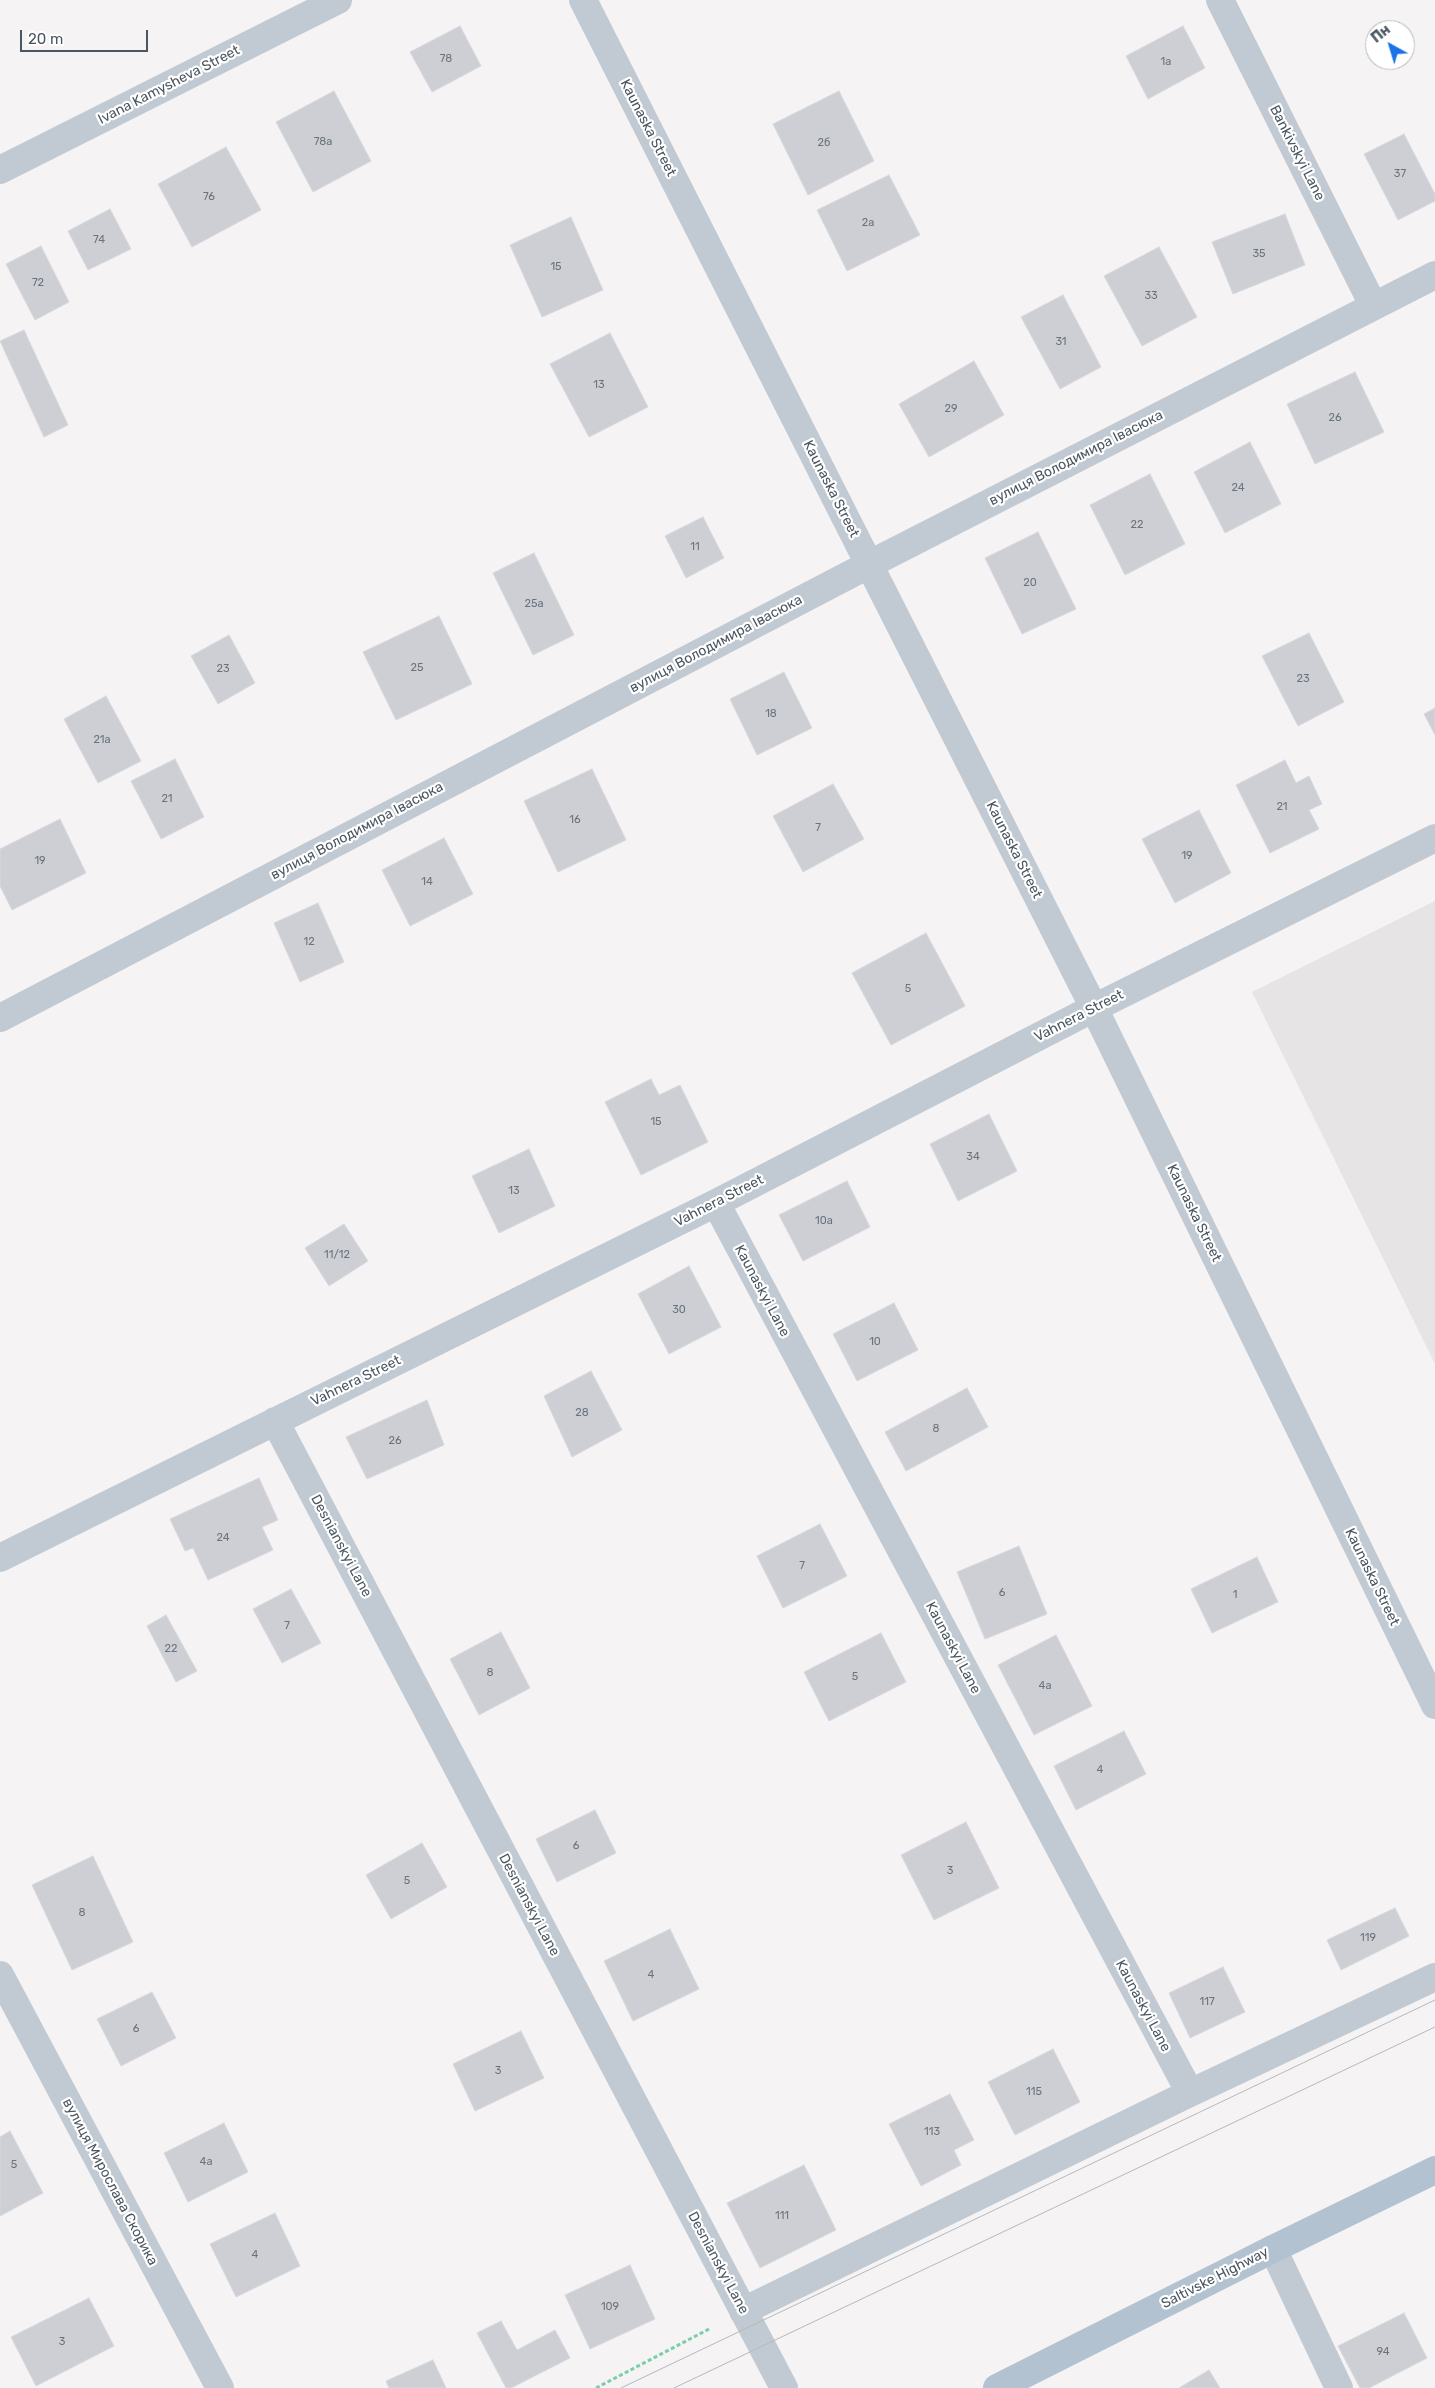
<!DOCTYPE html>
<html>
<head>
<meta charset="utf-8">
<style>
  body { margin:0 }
  #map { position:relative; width:1435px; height:2388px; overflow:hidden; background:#f5f3f3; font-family:Rubik,sans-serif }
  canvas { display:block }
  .north { position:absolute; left:1365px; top:20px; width:50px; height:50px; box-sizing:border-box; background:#fff; border:1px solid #b7bbc0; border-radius:50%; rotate:321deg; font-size:14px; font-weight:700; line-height:20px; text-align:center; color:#4a5661 }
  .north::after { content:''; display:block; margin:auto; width:18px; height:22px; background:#1a73e8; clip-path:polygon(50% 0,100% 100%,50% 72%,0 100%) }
  .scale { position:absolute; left:20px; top:30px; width:128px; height:22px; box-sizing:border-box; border:2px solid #4a5661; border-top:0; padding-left:6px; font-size:15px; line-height:18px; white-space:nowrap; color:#4a5661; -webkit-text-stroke:4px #fff; paint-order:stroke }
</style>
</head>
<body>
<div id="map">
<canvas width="1435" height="2388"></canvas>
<div class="north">Пн</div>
<div class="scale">20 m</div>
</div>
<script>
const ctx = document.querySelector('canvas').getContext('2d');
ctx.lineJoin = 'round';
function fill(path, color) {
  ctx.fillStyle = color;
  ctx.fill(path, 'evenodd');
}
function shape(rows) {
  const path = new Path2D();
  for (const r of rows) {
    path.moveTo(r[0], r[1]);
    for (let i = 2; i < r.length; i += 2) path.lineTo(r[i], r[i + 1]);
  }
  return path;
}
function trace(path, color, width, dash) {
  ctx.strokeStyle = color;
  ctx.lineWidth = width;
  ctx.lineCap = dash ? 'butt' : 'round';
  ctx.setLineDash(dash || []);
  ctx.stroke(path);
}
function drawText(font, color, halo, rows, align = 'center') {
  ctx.font = font + ' Rubik,sans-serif';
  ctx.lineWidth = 4.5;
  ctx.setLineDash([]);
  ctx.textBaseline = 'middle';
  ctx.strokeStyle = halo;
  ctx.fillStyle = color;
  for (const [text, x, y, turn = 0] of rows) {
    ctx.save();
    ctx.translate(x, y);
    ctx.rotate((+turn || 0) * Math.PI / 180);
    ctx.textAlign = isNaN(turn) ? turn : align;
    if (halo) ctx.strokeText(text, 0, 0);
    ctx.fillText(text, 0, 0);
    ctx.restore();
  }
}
fill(shape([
  [1435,901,1435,1364,1252,992]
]), '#e6e4e5');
const building = shape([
  [460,26,481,66,432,92,410,52,460,26],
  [1183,26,1205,68,1148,99,1126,56,1183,26],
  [334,91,371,161,313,192,276,122,334,91],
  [839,91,874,161,808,195,773,124,839,91],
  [1404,134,1435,194,1435,201,1398,220,1364,154,1404,134],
  [226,147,261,210,192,247,158,184,226,147],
  [889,175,920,235,847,271,817,210,889,175],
  [110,209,131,249,88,270,68,231,110,209],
  [1285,214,1305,265,1233,294,1212,242,1285,214],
  [571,217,603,290,542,317,510,245,571,217],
  [41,246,69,302,35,320,6,264,41,246],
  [1159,247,1197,317,1142,346,1104,276,1159,247],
  [1063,295,1101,367,1060,389,1021,317,1063,295],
  [24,330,68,425,44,437,0,341,24,330],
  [610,333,648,407,589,437,550,364,610,333],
  [974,361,1004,415,929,457,899,404,974,361],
  [1355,372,1384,432,1315,464,1287,404,1355,372],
  [1250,442,1281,504,1225,533,1194,472,1250,442],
  [1150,474,1185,544,1125,575,1090,505,1150,474],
  [703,517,724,558,686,578,665,536,703,517],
  [1038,532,1076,609,1022,634,985,558,1038,532],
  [534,553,574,635,533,655,493,573,534,553],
  [439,616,472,684,396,720,363,652,439,616],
  [1309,633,1344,702,1298,726,1262,656,1309,633],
  [229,635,255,683,218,704,191,656,229,635],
  [784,672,812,728,757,755,730,699,784,672],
  [106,696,141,761,98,783,64,719,106,696],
  [1435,708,1435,735,1424,714,1435,708],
  [175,759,204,817,161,839,131,781,175,759],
  [1285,760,1296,783,1309,776,1322,804,1309,810,1319,829,1270,853,1236,785,1285,760],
  [592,769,626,840,558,872,524,801,592,769],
  [833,784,864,839,803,872,773,816,833,784],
  [1199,810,1231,873,1175,903,1142,839,1199,810],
  [60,819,86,873,12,910,0,886,0,849,60,819],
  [444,838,473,894,410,926,382,870,444,838],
  [318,903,344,962,300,982,274,923,318,903],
  [926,933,965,1006,891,1045,852,973,926,933],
  [651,1079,659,1095,680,1085,708,1142,641,1175,605,1102,651,1079],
  [989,1114,1017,1171,958,1201,930,1144,989,1114],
  [529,1149,555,1206,499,1233,472,1176,529,1149],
  [847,1181,870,1227,803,1261,779,1215,847,1181],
  [344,1224,368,1261,329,1286,305,1248,344,1224],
  [689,1266,721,1327,669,1354,638,1294,689,1266],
  [894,1303,918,1350,857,1381,833,1334,894,1303],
  [591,1371,622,1430,572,1457,544,1396,591,1371],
  [967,1388,988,1427,906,1471,885,1432,967,1388],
  [427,1400,444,1445,367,1479,346,1437,427,1400],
  [259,1478,278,1520,262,1527,273,1550,208,1580,193,1548,185,1551,170,1519,259,1478],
  [820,1524,847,1576,783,1608,757,1556,820,1524],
  [1019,1546,1047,1614,985,1639,957,1572,1019,1546],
  [1257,1557,1278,1602,1212,1633,1191,1589,1257,1557],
  [291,1589,321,1643,282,1663,253,1609,291,1589],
  [166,1615,197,1671,176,1682,147,1626,166,1615],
  [501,1632,530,1688,479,1715,450,1659,501,1632],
  [881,1633,906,1682,829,1721,804,1672,881,1633],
  [1056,1635,1092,1706,1034,1735,998,1665,1056,1635],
  [1124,1731,1146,1774,1076,1810,1054,1766,1124,1731],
  [595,1810,616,1853,557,1882,536,1839,595,1810],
  [966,1822,999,1888,934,1920,901,1855,966,1822],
  [422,1843,447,1887,391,1919,366,1875,422,1843],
  [93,1856,133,1942,72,1970,32,1885,93,1856],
  [1395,1908,1409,1936,1341,1970,1327,1940,1395,1908],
  [670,1929,699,1989,633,2021,604,1961,670,1929],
  [1223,1967,1245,2012,1190,2038,1169,1993,1223,1967],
  [152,1992,176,2038,121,2066,97,2019,152,1992],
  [521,2031,544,2078,475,2111,453,2064,521,2031],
  [1053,2049,1080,2102,1015,2135,988,2082,1053,2049],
  [950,2094,974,2140,954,2150,961,2165,921,2186,889,2124,950,2094],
  [224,2123,248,2172,188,2202,164,2153,224,2123],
  [10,2131,43,2193,0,2216,0,2137,10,2131],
  [804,2165,836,2230,760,2268,727,2203,804,2165],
  [275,2213,300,2266,236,2297,210,2244,275,2213],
  [630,2265,655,2319,590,2349,565,2295,630,2265],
  [89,2298,114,2346,36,2386,11,2337,89,2298],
  [1404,2313,1427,2358,1369,2388,1360,2388,1338,2346,1404,2313],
  [501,2321,517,2350,555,2330,570,2358,511,2388,506,2388,477,2333,501,2321],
  [433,2360,446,2388,389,2388,386,2381,433,2360],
  [1209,2370,1220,2388,1179,2388,1209,2370]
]);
fill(building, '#cdcfd5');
trace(building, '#d7d9de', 1);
trace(shape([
  [596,2388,711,2328]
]), '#7ad0a6', 3, [4, 2.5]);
trace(shape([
  [583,0,1094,1008,1435,1705],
  [1220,0,1373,305],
  [0,170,338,0],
  [0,1018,870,564,1435,275],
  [716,1203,1190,2093],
  [275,1421,784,2388],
  [0,1558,716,1203,1094,1008,1435,838],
  [0,1975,220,2388],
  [1273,2249,1339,2388],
  [743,2311,1190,2093,1435,1977]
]), '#c1cad2', 28);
trace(shape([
  [997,2388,1273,2249,1435,2170]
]), '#b3c2d1', 28);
trace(shape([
  [621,2388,1435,2000],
  [674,2388,1435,2027]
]), '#b5b8bd', 1);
drawText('11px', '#6b747e', null, [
  ["78",446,59],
  ["1а",1166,62],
  ["78а",323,142],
  ["2б",824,143],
  ["37",1400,174],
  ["76",209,197],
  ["2а",868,223],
  ["74",99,240],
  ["35",1259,254],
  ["15",556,267],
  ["72",38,283],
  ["33",1151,296],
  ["31",1061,342],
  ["13",599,385],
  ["29",951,409],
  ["26",1335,418],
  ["24",1238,488],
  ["22",1137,525],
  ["11",695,547],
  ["20",1030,583],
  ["25а",534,604],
  ["25",417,668],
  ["23",223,669],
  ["23",1303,679],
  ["18",771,714],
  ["21а",102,740],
  ["21",167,799],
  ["21",1282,807],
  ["16",575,820],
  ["7",818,828],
  ["19",1187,856],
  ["19",40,861],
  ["14",427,882],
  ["12",309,942],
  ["5",908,989],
  ["15",656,1122],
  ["34",973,1157],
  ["13",514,1191],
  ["10а",824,1221],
  ["11/12",337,1255],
  ["30",679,1310],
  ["10",875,1342],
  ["28",582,1413],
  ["8",936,1429],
  ["26",395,1441],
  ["24",223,1538],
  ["7",802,1566],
  ["6",1002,1593],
  ["1",1235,1595],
  ["7",287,1626],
  ["22",171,1649],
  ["8",490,1673],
  ["5",855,1677],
  ["4а",1045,1686],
  ["4",1100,1770],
  ["6",576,1846],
  ["3",950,1871],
  ["5",407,1881],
  ["8",82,1913],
  ["119",1368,1938],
  ["4",651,1975],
  ["117",1207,2002],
  ["6",136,2029],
  ["3",498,2071],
  ["115",1034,2092],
  ["113",932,2132],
  ["4а",206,2162],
  ["5",14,2165],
  ["111",782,2216],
  ["4",255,2255],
  ["109",610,2307],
  ["3",62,2342],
  ["94",1383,2352]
]);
drawText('14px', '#4a5661', '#fff', [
  ["Ivana Kamysheva Street",169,85,-27],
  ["Kaunaska Street",648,128,63],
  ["Bankivskyi Lane",1297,153,63],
  ["вулиця Володимира Івасюка",1076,458,-27],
  ["Kaunaska Street",831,489,63],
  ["вулиця Володимира Івасюка",716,644,-28],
  ["вулиця Володимира Івасюка",357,831,-28],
  ["Kaunaska Street",1014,850,63],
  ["Vahnera Street",1079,1016,-27],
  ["Vahnera Street",719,1201,-27],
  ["Kaunaska Street",1194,1213,64],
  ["Kaunaskyi Lane",762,1291,62],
  ["Vahnera Street",356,1381,-26],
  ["Desnianskyi Lane",341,1546,62],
  ["Kaunaska Street",1372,1577,64],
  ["Kaunaskyi Lane",953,1648,62],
  ["Desnianskyi Lane",529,1905,62],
  ["Kaunaskyi Lane",1143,2006,62],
  ["вулиця Мирослава Скорика",110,2182,62],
  ["Desnianskyi Lane",718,2263,62],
  ["Saltivske Highway",1215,2278,-27]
]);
</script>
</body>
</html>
